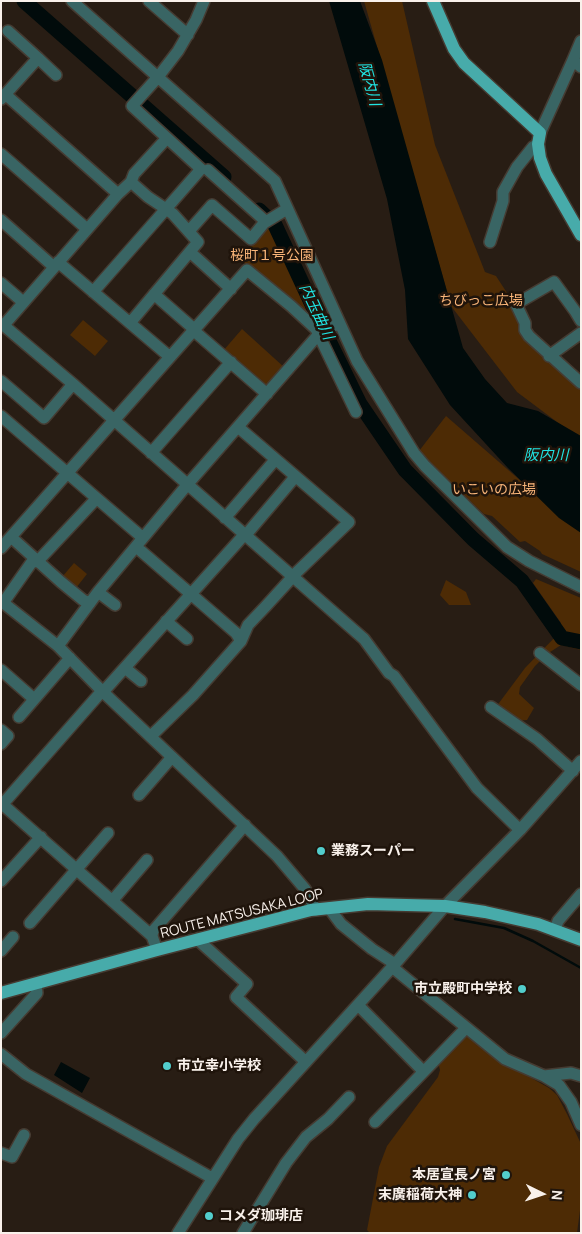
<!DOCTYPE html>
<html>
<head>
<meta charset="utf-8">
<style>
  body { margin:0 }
  #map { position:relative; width:582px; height:1234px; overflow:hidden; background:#281d14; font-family:Manrope,sans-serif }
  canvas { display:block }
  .frame { position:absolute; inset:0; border:2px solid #f9f1eb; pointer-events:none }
  .north { position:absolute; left:517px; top:1169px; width:50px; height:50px; -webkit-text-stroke:4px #1f140b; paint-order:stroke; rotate:94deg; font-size:14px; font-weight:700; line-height:20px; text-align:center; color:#f9f1eb }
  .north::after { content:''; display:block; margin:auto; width:18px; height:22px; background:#f9f1eb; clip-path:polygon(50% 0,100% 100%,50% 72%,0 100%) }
</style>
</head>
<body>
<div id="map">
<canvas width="582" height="1234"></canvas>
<div class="frame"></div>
<div class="north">N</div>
</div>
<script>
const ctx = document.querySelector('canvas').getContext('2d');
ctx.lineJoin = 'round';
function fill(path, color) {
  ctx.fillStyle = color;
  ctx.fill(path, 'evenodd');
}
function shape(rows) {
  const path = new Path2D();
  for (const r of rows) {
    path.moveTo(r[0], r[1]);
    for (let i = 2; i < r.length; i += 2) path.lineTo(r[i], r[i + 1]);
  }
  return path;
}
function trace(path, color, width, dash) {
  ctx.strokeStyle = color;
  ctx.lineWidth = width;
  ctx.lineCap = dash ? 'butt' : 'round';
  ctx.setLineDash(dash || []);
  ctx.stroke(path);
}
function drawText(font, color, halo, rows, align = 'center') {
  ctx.font = font + ' Manrope,"Noto Sans JP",sans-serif';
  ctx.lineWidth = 5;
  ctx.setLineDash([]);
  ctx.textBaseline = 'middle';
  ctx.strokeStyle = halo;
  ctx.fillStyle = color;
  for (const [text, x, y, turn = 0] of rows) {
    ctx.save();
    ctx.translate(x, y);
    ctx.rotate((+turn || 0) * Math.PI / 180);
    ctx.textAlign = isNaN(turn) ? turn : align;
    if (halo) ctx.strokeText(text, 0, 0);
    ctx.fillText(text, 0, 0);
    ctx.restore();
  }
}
fill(shape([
  [364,1,402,1,435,145,485,272,496,276,513,302,521,323,581,388,581,440,517,392,451,306],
  [277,221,281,222,300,270,310,287,325,323,319,327,246,266,243,260,251,245,268,226],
  [83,320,108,341,95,356,70,335],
  [242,329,285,368,264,388,223,351],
  [446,416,567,521,581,531,581,572,542,554,540,551,525,541,520,542,492,516,484,514,429,463,419,451],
  [74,563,87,574,76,588,62,577],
  [536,579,581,598,581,650,561,645,547,654,535,666,520,687,519,694,534,708,527,720,517,721,496,707,525,668,559,633,561,623,533,583],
  [446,580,466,592,471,605,449,605,440,595],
  [468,1034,505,1063,549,1088,557,1095,567,1114,581,1144,581,1203,577,1233,370,1233,367,1230,379,1167,387,1146,438,1077,440,1070,438,1062]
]), '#4d2b05');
fill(shape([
  [329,1,360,1,382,60,463,348,485,379,507,403,538,411,581,436,581,533,559,518,508,468,450,405,408,339,405,290,387,199],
  [61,1062,90,1078,82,1093,54,1075]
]), '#010b0b');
trace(shape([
  [455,919,504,928,533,941,581,968]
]), '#010b0b', 2.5);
trace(shape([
  [24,1,224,177],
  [259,210,275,225,329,341,360,404,405,470,473,539,522,581,562,638,581,642]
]), '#010b0b', 15);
const minor = shape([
  [72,1,275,181,357,361,414,453,425,466,507,547,529,561,581,587],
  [149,1,188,35],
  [8,31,38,58],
  [581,41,573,60,581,67],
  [5,94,118,194],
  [1,99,38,58,56,75],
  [540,133,573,60],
  [1,154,87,229],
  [208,170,263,219,264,223],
  [1,220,54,267],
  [189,231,212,205,251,239,264,223,287,209],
  [490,242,503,201,503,192,517,167,533,147,538,144],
  [190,252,231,289],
  [58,262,170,357],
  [1,283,23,302],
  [93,292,166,209,148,197,131,182],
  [154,294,194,329],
  [581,321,575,311,554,282,516,304,525,323,525,330,529,336,581,383],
  [130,323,198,242,173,214,166,209,201,169,132,106,158,77,178,51,196,20,204,1],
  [1,325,2,324,73,384,364,639,389,673,394,676,477,788,520,830],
  [4,325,118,194,131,182,134,174,167,138],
  [193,330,267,394],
  [549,356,581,333],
  [1,381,44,418,73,384],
  [1,416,143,538],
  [151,453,231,362],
  [225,518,275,460],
  [245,536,295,477],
  [11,537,61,582,83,600,90,603],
  [1,548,247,270,291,306,316,329,356,412],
  [141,551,236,633,241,641],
  [37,562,96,499],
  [98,592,115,605],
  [1,601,58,646,103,692,277,856,305,889,316,910],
  [3,603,34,559],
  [166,621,187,639],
  [58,646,98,592,187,485,318,335,339,323],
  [540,653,581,685],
  [125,668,141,681],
  [1,670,34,699],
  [103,692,244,535],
  [491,707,537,739,573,771],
  [19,717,70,658],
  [1,730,8,736,1,744],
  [151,736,193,695,241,641,248,625,266,606,297,572,349,522,238,427],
  [139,795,172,757],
  [1,803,152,936,157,950],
  [1,806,102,691],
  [1,881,41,837],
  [112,901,147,860],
  [329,908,341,924,372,949,395,964],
  [30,923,108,833],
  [555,930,558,921,581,894],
  [152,936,153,931,245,825],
  [198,940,247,984,236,997,306,1062],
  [1,951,13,937],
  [392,967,505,1059,544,1076,559,1085,571,1102,581,1125],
  [358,1005,423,1071],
  [1,1033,37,993,36,984],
  [1,1054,26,1074,212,1178],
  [544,1076,571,1073,581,1076],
  [375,1122,466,1028],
  [1,1153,12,1157,24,1135],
  [178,1233,238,1139,254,1119,395,964,445,906,520,830,581,761],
  [243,1233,286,1163,306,1137,328,1119,349,1097]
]);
const major = shape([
  [433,1,454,49,464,63,540,133,538,144,540,158,546,174,581,235],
  [1,993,157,950,311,910,368,904,445,906,485,912,538,924,581,940]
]);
trace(minor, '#453b32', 14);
trace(major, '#453b32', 15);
trace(minor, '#396564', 11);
trace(major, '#47abaa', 12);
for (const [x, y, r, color] of [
  [321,851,5,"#52cdcc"],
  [522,989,5,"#52cdcc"],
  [167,1066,5,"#52cdcc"],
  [506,1175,5,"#52cdcc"],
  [472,1195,5,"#52cdcc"],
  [209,1216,5,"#52cdcc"]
]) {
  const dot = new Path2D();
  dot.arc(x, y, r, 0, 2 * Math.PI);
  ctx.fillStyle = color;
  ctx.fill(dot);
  trace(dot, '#1f140b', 2);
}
drawText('14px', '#f8b478', '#1f140b', [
  ["桜町１号公園",272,256],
  ["ちびっこ広場",481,301],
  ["いこいの広場",494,490]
]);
drawText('bold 14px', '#f9f1eb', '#1f140b', [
  ["業務スーパー",331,851],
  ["市立殿町中学校",512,989,"right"],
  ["市立幸小学校",177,1066],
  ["本居宣長ノ宮",496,1175,"right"],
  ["末廣稲荷大神",462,1195,"right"],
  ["コメダ珈琲店",219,1216]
], 'left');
drawText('14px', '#f9f1eb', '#1f140b', [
  ["ROUTE MATSUSAKA LOOP",242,914,-14]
]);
drawText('italic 15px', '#20e4e3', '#1f140b', [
  ["阪内川",369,84,75],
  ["内玉曲川",316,312,65],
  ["阪内川",546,456]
]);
</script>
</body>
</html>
